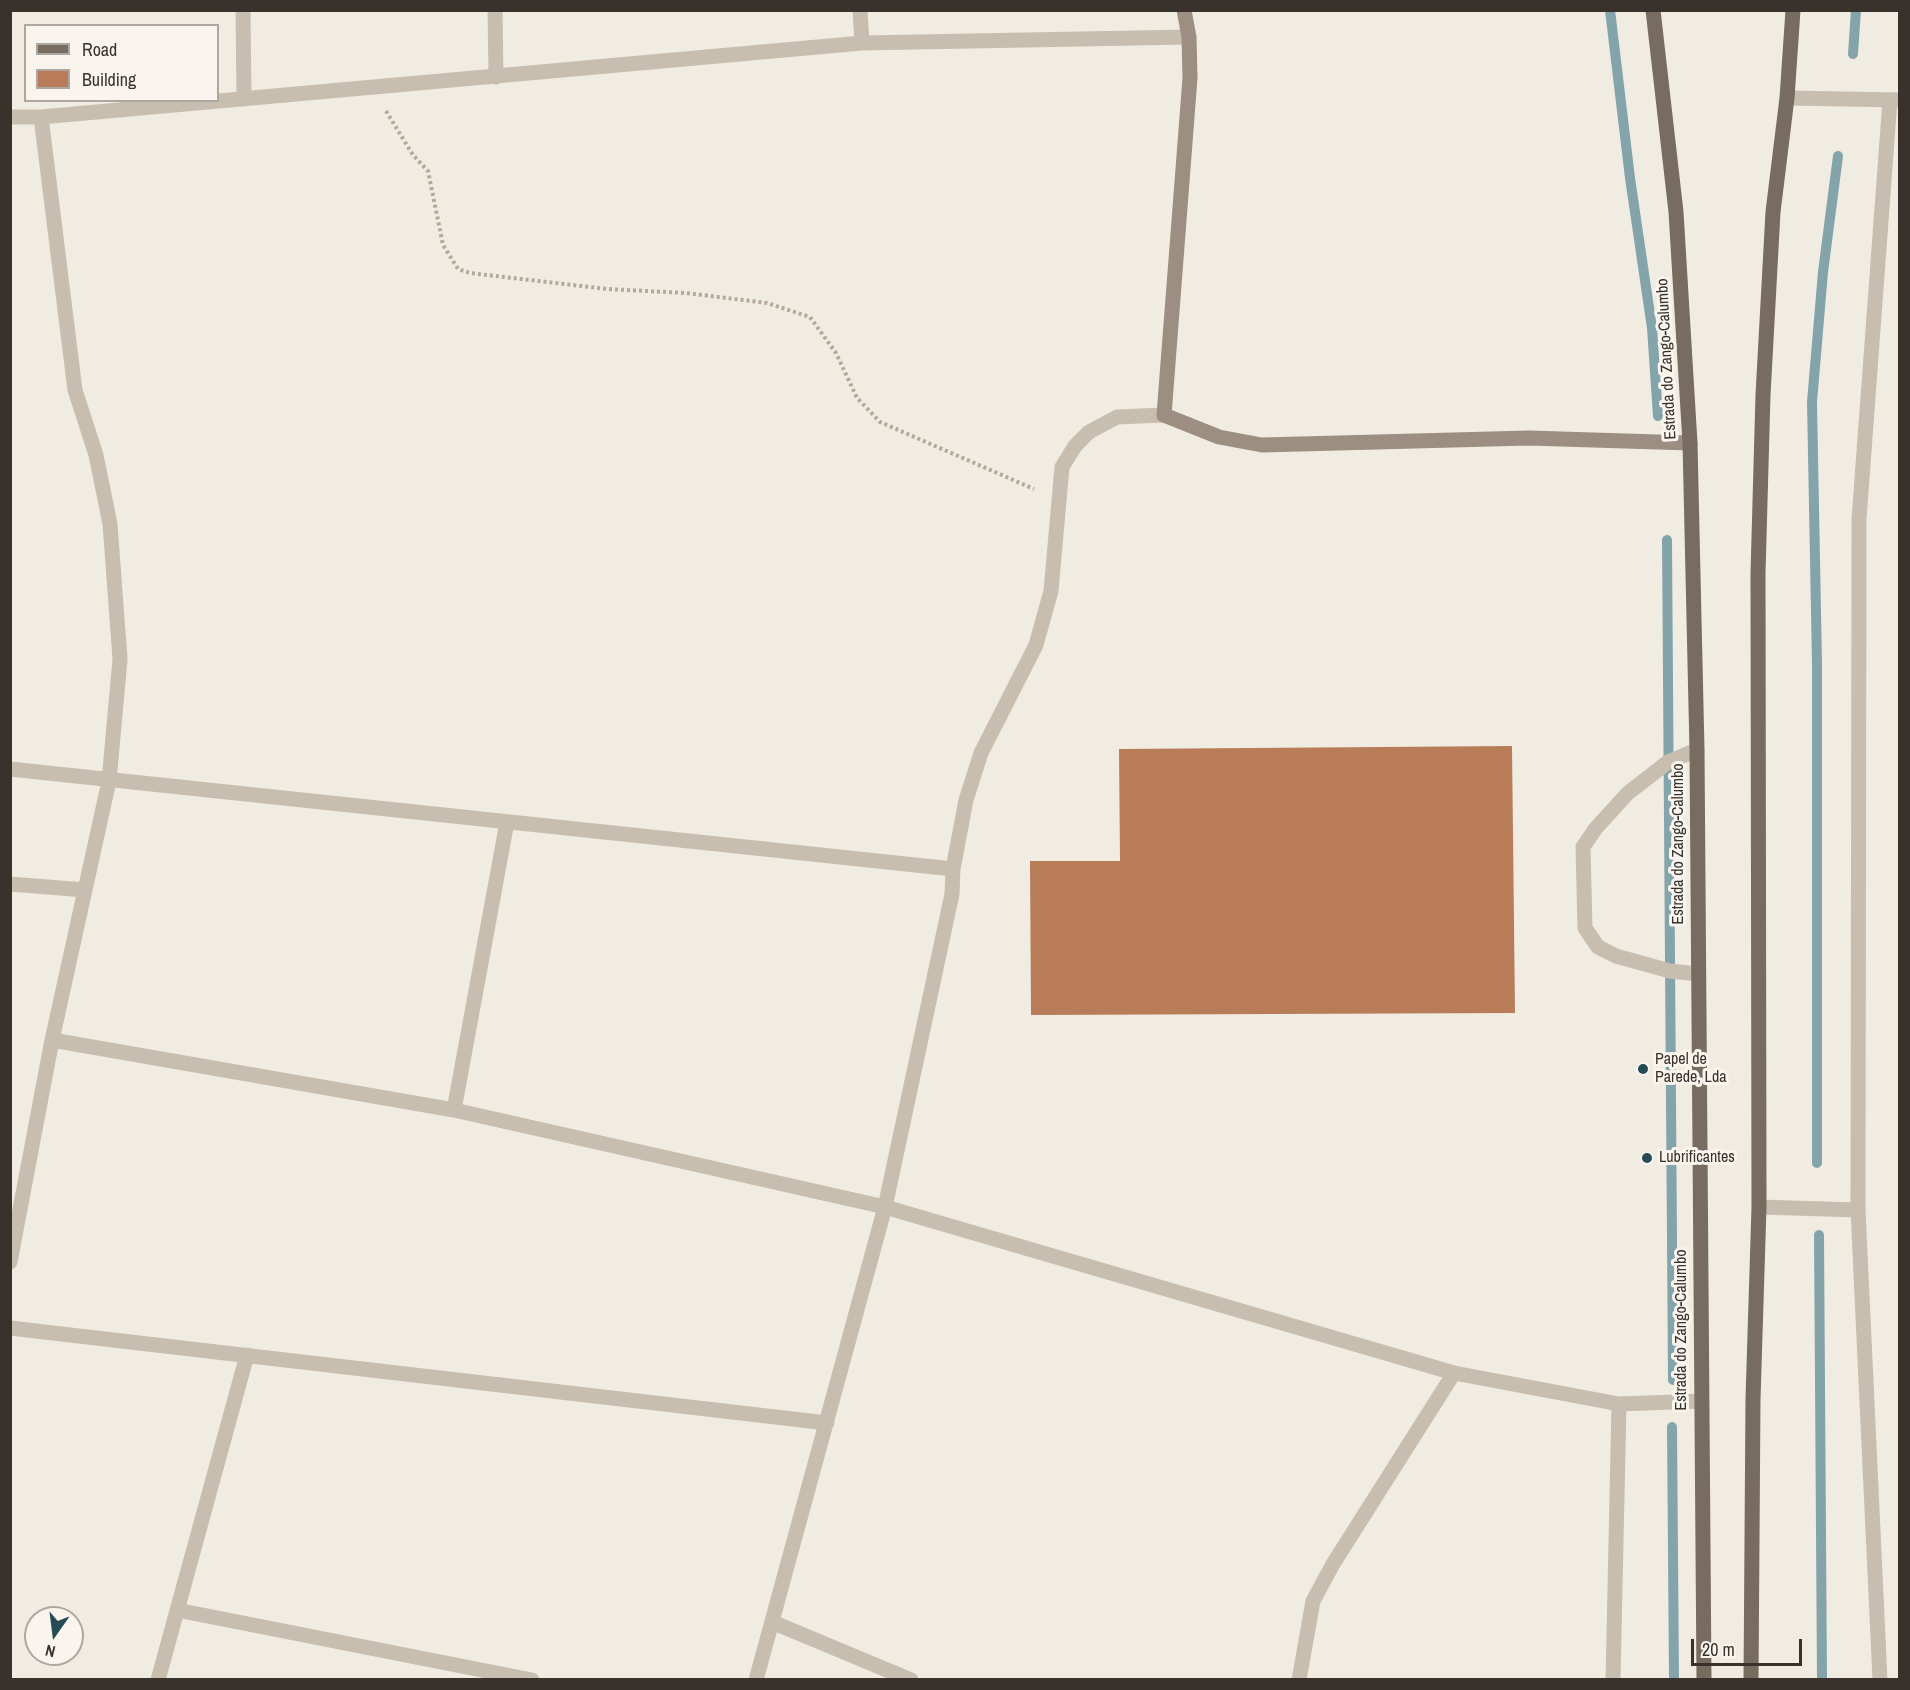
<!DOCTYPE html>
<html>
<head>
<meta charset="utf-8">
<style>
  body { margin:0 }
  #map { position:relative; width:1910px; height:1690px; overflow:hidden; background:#f1ece2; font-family:"Archivo Narrow",sans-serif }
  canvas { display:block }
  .frame { position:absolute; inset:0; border:12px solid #38312c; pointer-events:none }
  .legend { position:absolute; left:24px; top:24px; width:195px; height:78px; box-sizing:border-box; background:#f9f5ee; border:2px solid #aca7a0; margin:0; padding:8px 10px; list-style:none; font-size:18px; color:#38312c }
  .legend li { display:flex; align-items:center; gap:12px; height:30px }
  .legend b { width:30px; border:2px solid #aca7a0 }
  .north { position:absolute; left:24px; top:1606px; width:60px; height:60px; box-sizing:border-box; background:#f9f5ee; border:2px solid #aca7a0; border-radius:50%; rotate:194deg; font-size:16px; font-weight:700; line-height:24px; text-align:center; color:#38312c }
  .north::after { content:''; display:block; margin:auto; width:21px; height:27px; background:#264b55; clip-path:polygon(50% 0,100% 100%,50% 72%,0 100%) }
  .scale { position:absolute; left:1691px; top:1639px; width:111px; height:27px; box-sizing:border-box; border:3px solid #38312c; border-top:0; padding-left:8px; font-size:18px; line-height:21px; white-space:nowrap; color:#38312c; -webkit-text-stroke:4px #f9f5ee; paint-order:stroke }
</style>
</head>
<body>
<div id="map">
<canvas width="1910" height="1690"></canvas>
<div class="frame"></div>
<ul class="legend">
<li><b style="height:8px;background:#786b5f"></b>Road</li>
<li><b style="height:16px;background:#b87d58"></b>Building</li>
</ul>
<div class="north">N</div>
<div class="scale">20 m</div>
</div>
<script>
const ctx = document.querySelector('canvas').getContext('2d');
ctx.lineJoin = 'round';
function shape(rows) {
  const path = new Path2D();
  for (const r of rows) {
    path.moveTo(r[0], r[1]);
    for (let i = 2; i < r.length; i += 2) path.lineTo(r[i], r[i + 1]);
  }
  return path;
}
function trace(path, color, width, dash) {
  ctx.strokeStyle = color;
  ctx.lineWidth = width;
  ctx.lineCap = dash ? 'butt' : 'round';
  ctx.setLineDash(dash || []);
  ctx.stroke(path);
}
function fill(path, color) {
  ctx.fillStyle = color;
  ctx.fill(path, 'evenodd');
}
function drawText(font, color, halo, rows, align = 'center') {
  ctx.font = font + ' "Archivo Narrow",sans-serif';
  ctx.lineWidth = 6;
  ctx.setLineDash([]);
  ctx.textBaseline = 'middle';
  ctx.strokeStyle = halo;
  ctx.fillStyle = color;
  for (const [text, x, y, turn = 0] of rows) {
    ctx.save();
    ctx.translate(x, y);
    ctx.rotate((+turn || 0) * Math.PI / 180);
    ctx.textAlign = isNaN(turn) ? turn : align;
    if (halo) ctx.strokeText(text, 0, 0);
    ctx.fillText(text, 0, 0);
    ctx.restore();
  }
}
trace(shape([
  [1610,10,1630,178,1652,328,1658,416],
  [1853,54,1856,10],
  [1667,540,1673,1380],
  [1817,1163,1817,664,1812,402,1823,272,1838,156],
  [1819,1235,1822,1680],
  [1672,1427,1674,1680]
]), '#84a4ab', 10);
fill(shape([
  [1512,746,1515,1013,1031,1015,1030,861,1120,861,1119,749]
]), '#b87d58');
trace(shape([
  [386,111,413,155,428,171,443,245,458,269,470,273,607,289,686,293,767,303,810,317,836,353,857,398,880,422,1034,489]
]), '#b4a899', 4, [3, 3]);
trace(shape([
  [1697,750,1668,762,1628,793,1596,828,1583,847,1585,928,1598,947,1616,956,1670,971,1698,974],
  [1880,1680,1858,1210,1859,519,1890,100]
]), '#c8beaf', 15);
trace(shape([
  [243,10,244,99],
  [495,10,496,77],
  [860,10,862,43],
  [1787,98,1900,100],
  [10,117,41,117,862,43,1189,37],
  [10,769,953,869],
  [10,884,85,890],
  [52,1040,454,1110,885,1207,1454,1373,1619,1404,1701,1401],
  [454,1110,507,822],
  [1759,1207,1858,1210],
  [10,1262,52,1040,109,781,120,659,110,524,96,455,75,390,41,117],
  [10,1328,827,1423],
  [177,1610,532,1680],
  [772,1622,911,1680],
  [158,1680,247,1355],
  [756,1680,885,1207,952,894,953,869,966,800,981,753,1036,645,1051,591,1062,467,1075,446,1089,432,1117,417,1164,415],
  [1299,1680,1313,1601,1333,1564,1454,1373],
  [1613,1680,1619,1404]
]), '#c8beaf', 15);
trace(shape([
  [1184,10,1189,37,1190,78,1164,415,1219,437,1262,445,1529,438,1690,443]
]), '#9c8e80', 15);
trace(shape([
  [1653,10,1676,212,1690,443,1697,750,1704,1680],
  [1751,1680,1753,1399,1759,1207,1758,573,1763,395,1773,212,1787,98,1793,10]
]), '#786b5f', 15);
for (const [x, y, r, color] of [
  [1643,1069,6,"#264b55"],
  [1647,1158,6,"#264b55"]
]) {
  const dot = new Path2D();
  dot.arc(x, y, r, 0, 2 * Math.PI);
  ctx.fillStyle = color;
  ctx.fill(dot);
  trace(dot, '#f9f5ee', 2);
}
drawText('16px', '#38312c', '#f9f5ee', [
  ["Estrada do Zango-Calumbo",1667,359,-93],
  ["Estrada do Zango-Calumbo",1679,844,-90],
  ["Estrada do Zango-Calumbo",1682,1330,-90]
]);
drawText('16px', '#38312c', '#f9f5ee', [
  ["Papel de",1655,1060],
  ["Parede, Lda",1655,1078],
  ["Lubrificantes",1659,1158]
], 'left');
</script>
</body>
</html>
